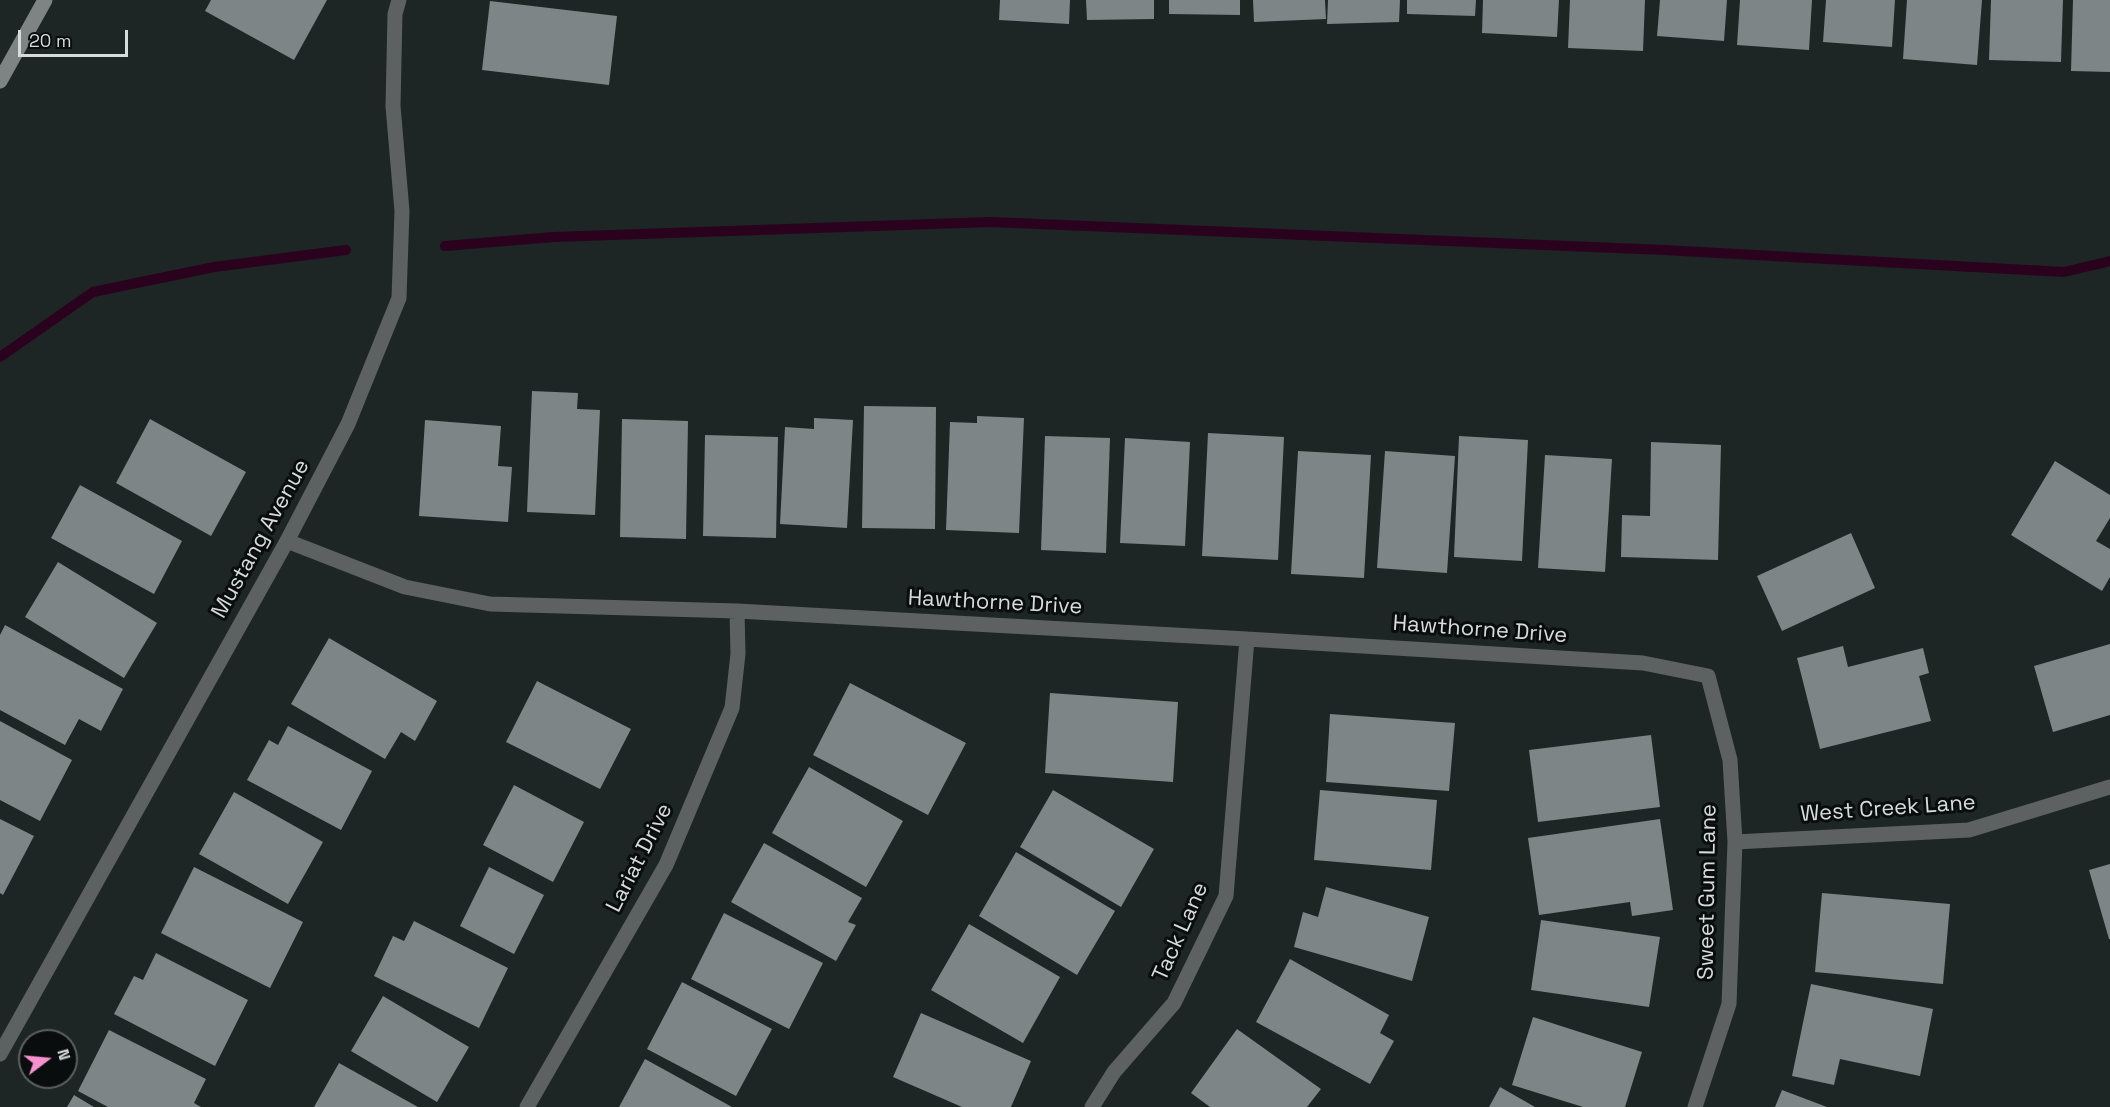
<!DOCTYPE html>
<html>
<head>
<meta charset="utf-8">
<style>
  body { margin:0 }
  #map { position:relative; width:2110px; height:1107px; overflow:hidden; background:#1e2525; font-family:"Space Grotesk",sans-serif }
  canvas { display:block }
  .north { position:absolute; left:18px; top:1029px; width:60px; height:60px; box-sizing:border-box; background:#0a0d0e; border:2px solid #5c5f60; border-radius:50%; rotate:74deg; font-size:16px; font-weight:700; line-height:24px; text-align:center; color:#d6dbdb }
  .north::after { content:''; display:block; margin:auto; width:21px; height:27px; background:#f790ce; clip-path:polygon(50% 0,100% 100%,50% 72%,0 100%) }
  .scale { position:absolute; left:18px; top:30px; width:110px; height:27px; box-sizing:border-box; border:3px solid #d6dbdb; border-top:0; padding-left:8px; font-size:18px; line-height:21px; white-space:nowrap; color:#d6dbdb; -webkit-text-stroke:4px #0a0d0e; paint-order:stroke }
</style>
</head>
<body>
<div id="map">
<canvas width="2110" height="1107"></canvas>
<div class="north">N</div>
<div class="scale">20 m</div>
</div>
<script>
const ctx = document.querySelector('canvas').getContext('2d');
ctx.lineJoin = 'round';
function shape(rows) {
  const path = new Path2D();
  for (const r of rows) {
    path.moveTo(r[0], r[1]);
    for (let i = 2; i < r.length; i += 2) path.lineTo(r[i], r[i + 1]);
  }
  return path;
}
function trace(path, color, width, dash) {
  ctx.strokeStyle = color;
  ctx.lineWidth = width;
  ctx.lineCap = dash ? 'butt' : 'round';
  ctx.setLineDash(dash || []);
  ctx.stroke(path);
}
function fill(path, color) {
  ctx.fillStyle = color;
  ctx.fill(path, 'evenodd');
}
function drawText(font, color, halo, rows, align = 'center') {
  ctx.font = font + ' "Space Grotesk",sans-serif';
  ctx.lineWidth = 6;
  ctx.setLineDash([]);
  ctx.textBaseline = 'middle';
  ctx.strokeStyle = halo;
  ctx.fillStyle = color;
  for (const [text, x, y, turn = 0] of rows) {
    ctx.save();
    ctx.translate(x, y);
    ctx.rotate((+turn || 0) * Math.PI / 180);
    ctx.textAlign = isNaN(turn) ? turn : align;
    if (halo) ctx.strokeText(text, 0, 0);
    ctx.fillText(text, 0, 0);
    ctx.restore();
  }
}
trace(shape([
  [445,246,554,237,991,222,1664,250,2064,272,2110,261],
  [0,357,93,292,214,267,346,250]
]), '#2a021d', 10);
fill(shape([
  [211,0,327,0,294,60,205,11],
  [1000,0,1070,0,1069,24,999,20],
  [1086,0,1154,0,1154,19,1087,20],
  [1169,0,1240,0,1240,15,1169,14],
  [1253,0,1325,0,1326,19,1254,22],
  [1328,0,1400,0,1399,22,1327,24],
  [1407,0,1476,0,1475,16,1407,14],
  [1483,0,1559,0,1557,37,1482,33],
  [1570,0,1645,0,1643,51,1568,48],
  [1660,0,1727,0,1724,41,1657,36],
  [1740,0,1812,0,1809,50,1737,45],
  [1826,0,1895,0,1892,47,1823,42],
  [1907,0,1982,0,1977,65,1903,59],
  [1991,0,2063,0,2061,62,1989,60],
  [2073,0,2110,0,2110,72,2071,71],
  [490,1,617,16,609,85,482,70],
  [532,391,578,393,577,409,600,410,595,515,527,512],
  [864,406,936,407,935,529,862,528],
  [977,416,1024,418,1019,533,946,530,950,422,977,423],
  [814,418,853,420,847,528,780,524,785,427,814,429],
  [150,419,246,472,211,536,116,483],
  [622,419,688,421,686,539,620,537],
  [425,420,501,426,498,466,512,467,508,522,419,516],
  [1208,433,1284,437,1278,560,1202,556],
  [705,435,778,437,776,538,703,536],
  [1045,436,1110,438,1106,553,1041,550],
  [1459,436,1528,440,1522,561,1454,557],
  [1125,438,1190,442,1185,546,1120,543],
  [1651,442,1721,445,1718,560,1621,557,1622,515,1650,516],
  [1298,451,1371,455,1364,578,1291,574],
  [1385,451,1455,456,1447,573,1377,568],
  [1545,455,1612,459,1605,572,1538,568],
  [2055,461,2110,495,2110,518,2096,541,2110,549,2110,577,2102,591,2011,535],
  [80,485,182,541,154,594,51,538],
  [1851,533,1875,588,1782,631,1757,576],
  [58,562,157,623,124,678,25,617],
  [5,625,123,689,101,731,79,719,65,745,0,710,0,635],
  [329,638,437,701,415,741,401,732,385,759,291,704],
  [2110,644,2110,715,2053,732,2034,666],
  [1843,646,1848,667,1923,648,1929,673,1919,676,1931,721,1820,749,1797,658],
  [537,681,631,729,600,789,506,742],
  [850,683,966,743,928,815,813,755],
  [1050,693,1178,702,1173,782,1045,773],
  [1330,714,1455,723,1449,791,1326,782],
  [0,721,72,760,40,821,0,800],
  [288,726,372,771,341,830,247,780,269,740,278,745],
  [1651,735,1660,807,1538,822,1529,750],
  [809,767,903,821,866,887,772,833],
  [514,785,584,822,553,882,483,845],
  [1053,790,1154,849,1121,907,1020,847],
  [1320,790,1437,800,1431,870,1314,860],
  [234,792,323,842,288,904,199,854],
  [0,819,34,836,3,895,0,893],
  [1660,819,1673,910,1632,916,1630,902,1539,915,1528,838],
  [764,843,862,898,848,922,856,925,836,961,731,902],
  [1016,852,1115,911,1077,975,979,916],
  [2110,864,2110,939,2109,939,2089,870],
  [194,867,303,922,270,988,161,933],
  [489,867,544,895,514,954,460,926],
  [1326,887,1429,917,1412,981,1294,947,1303,912,1318,917],
  [1822,893,1950,904,1943,984,1815,972],
  [724,913,823,963,789,1029,691,979],
  [1541,920,1660,937,1649,1007,1531,990],
  [414,921,508,968,479,1028,374,976,393,936,404,941],
  [969,924,1060,977,1023,1043,931,990],
  [156,953,248,1000,215,1066,114,1014,134,976,143,980],
  [1290,959,1389,1015,1380,1033,1394,1041,1370,1084,1256,1022],
  [682,982,772,1029,736,1096,647,1049],
  [1811,984,1933,1009,1920,1076,1840,1059,1834,1085,1792,1076],
  [383,996,469,1047,437,1102,351,1051],
  [921,1013,1031,1061,1011,1107,962,1107,893,1077],
  [1533,1017,1642,1052,1625,1107,1583,1107,1512,1085],
  [1237,1029,1321,1089,1307,1107,1210,1107,1191,1093],
  [109,1030,206,1079,194,1103,201,1107,108,1107,78,1091],
  [645,1059,732,1107,619,1107],
  [339,1063,418,1107,314,1107],
  [1500,1087,1535,1107,1489,1107],
  [1782,1090,1827,1107,1775,1107],
  [74,1095,94,1107,67,1107]
]), '#7d8586');
trace(shape([
  [287,541,405,587,490,604,737,611,1247,639,1643,663,1708,676,1730,760,1735,842,1729,1004,1695,1107],
  [1735,842,1969,830,2110,787],
  [0,1054,287,541,348,424,399,298,402,211,393,106,395,14,399,0],
  [527,1107,666,865,732,708,738,654,737,611],
  [1092,1107,1114,1072,1174,1003,1226,896,1247,639]
]), '#5d6161', 15);
trace(shape([
  [0,81,45,0]
]), '#7e8484', 15);
drawText('22px', '#d6dbdb', '#0a0d0e', [
  ["Mustang Avenue",261,539,-61],
  ["Hawthorne Drive",995,603,3],
  ["Hawthorne Drive",1480,630,4],
  ["West Creek Lane",1888,809,-4],
  ["Lariat Drive",640,858,-63],
  ["Sweet Gum Lane",1708,892,-89],
  ["Tack Lane",1181,932,-66]
]);
</script>
</body>
</html>
